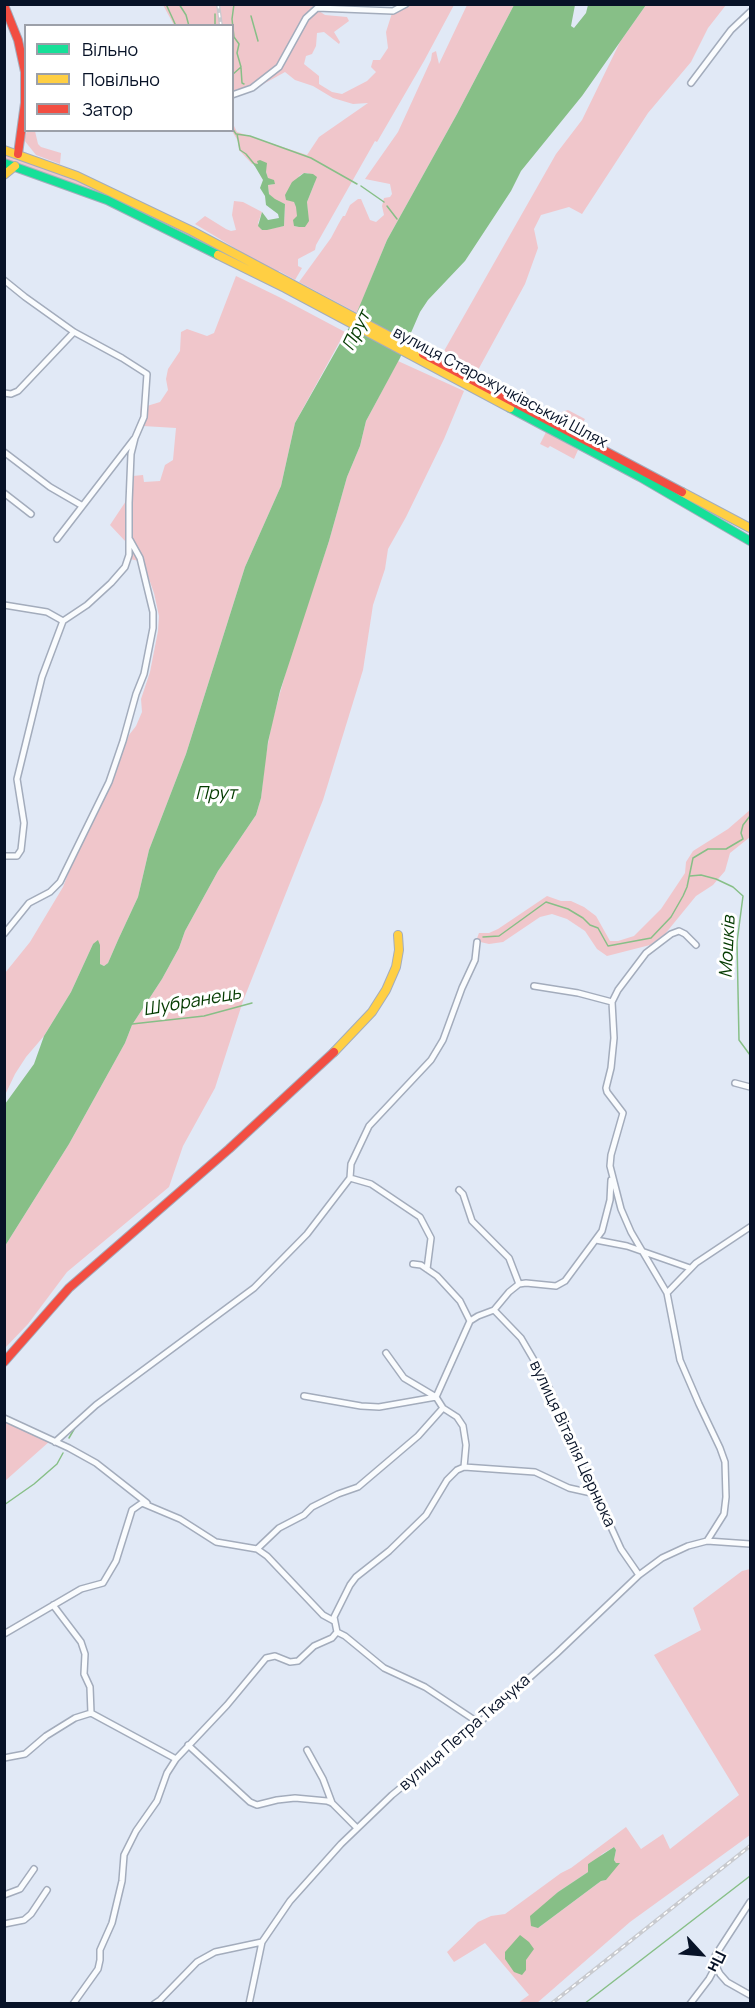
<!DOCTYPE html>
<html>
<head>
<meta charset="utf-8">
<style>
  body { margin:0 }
  #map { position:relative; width:755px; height:2008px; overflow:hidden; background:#e1e9f6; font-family:Manrope,sans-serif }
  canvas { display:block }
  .frame { position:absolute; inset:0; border:6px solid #071227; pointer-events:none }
  .legend { position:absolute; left:24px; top:24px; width:210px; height:108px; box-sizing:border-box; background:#fff; border:2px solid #9ca0a9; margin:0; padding:8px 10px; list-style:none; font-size:18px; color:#071227 }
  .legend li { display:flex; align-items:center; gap:12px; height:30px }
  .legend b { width:30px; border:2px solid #9ca0a9 }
  .north { position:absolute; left:671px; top:1924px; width:60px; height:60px; -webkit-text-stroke:4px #fff; paint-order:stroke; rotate:116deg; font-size:16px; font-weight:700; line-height:24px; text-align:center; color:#071227 }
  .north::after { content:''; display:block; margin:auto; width:21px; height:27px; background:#071227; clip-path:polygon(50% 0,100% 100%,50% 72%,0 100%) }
</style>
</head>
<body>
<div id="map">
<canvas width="755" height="2008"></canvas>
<div class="frame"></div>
<ul class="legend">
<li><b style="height:8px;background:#16e098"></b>Вільно</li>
<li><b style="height:8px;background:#ffcf43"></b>Повільно</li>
<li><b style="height:8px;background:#f24e42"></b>Затор</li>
</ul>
<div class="north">Пн</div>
</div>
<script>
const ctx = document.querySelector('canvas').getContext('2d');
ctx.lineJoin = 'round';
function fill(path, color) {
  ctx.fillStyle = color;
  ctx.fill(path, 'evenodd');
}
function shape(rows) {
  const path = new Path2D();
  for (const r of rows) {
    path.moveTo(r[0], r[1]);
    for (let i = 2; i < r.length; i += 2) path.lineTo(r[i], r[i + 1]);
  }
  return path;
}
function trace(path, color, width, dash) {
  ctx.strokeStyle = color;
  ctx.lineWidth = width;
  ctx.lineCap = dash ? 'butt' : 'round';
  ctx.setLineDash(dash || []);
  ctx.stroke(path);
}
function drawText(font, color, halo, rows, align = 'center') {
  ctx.font = font + ' Manrope,sans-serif';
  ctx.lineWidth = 6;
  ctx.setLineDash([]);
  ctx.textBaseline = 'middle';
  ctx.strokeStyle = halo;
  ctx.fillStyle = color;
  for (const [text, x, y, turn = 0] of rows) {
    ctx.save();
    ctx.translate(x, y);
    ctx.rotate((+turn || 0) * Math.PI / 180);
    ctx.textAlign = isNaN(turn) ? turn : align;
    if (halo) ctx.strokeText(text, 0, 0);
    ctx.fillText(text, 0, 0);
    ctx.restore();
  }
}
fill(shape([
  [163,5,319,5,302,20,319,11,325,15,347,17,349,21,334,32,340,42,339,44,324,32,317,33,316,46,312,54,306,56,304,64,319,76,319,84,332,92,342,94,367,81,376,72,371,67,373,60,380,60,388,48,386,32,392,13,409,5,454,5,424,61,377,142,375,141,316,245,315,250,298,259,298,266,302,268,295,280,279,271,278,273,266,267,195,224,205,216,226,229,231,231,236,230,232,215,234,201,243,202,262,212,258,223,262,230,284,226,285,204,275,200,269,194,268,185,274,184,268,179,266,172,259,164,252,164,239,150,238,141,232,131,233,124,237,132,307,155,319,137,368,103,353,104,333,98,313,86,295,80,285,72,258,87,260,81,251,86,233,91,232,26,174,25],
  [304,173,308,173,315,182,307,202,308,217,305,227,299,227,294,226,297,216,297,207,294,202,299,176],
  [467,5,514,5,457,114,387,240,357,313,299,282,331,238,339,223,343,216,345,216,350,205,358,199,361,199,370,220,376,222,384,215,382,206,384,198,390,197,392,194,390,184,365,179,398,132,431,60,432,53,436,51,439,64],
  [646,5,726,5,708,28,691,62,648,113,582,214,569,207,541,215,534,229,538,248,525,284,478,370,444,351,556,154,582,120,620,42],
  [27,131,35,131,38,144,41,147,61,153,60,164,36,155,24,140],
  [4,153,107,192,106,195,104,197,5,160],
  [236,276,281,298,345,332,295,423,281,486,245,567,186,754,149,850,138,897,118,940,108,963,104,966,100,964,100,945,93,944,71,992,44,1036,26,1057,15,1074,5,1095,5,973,30,942,63,887,73,861,109,787,129,735,136,726,142,712,141,699,150,672,158,631,159,616,154,593,143,562,126,558,126,542,110,525,126,501,129,443,140,421,141,403,147,406,160,402,168,390,166,379,168,369,180,351,181,332,187,329,207,336,214,333],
  [143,426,176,428,173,460,165,465,160,481,144,482,143,475,133,476,133,450],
  [398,361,464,391,444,439,406,517,388,549,385,569,373,605,363,670,323,800,243,1001,215,1088,183,1146,169,1187,67,1272,28,1324,5,1348,5,1246,69,1144,125,1043,132,1025,162,979,179,948,185,931,218,871,256,815,261,798,265,760,272,722,290,657,329,541,347,477,360,446,366,421],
  [568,410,585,419,580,428,559,417,562,412],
  [546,432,578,450,574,459,550,446,548,448,540,444],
  [750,810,750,837,730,853,725,871,713,885,696,896,665,934,650,945,607,956,597,949,585,931,567,919,552,914,540,917,503,942,489,944,476,941,479,933,489,933,498,929,547,896,561,901,571,901,584,907,596,916,610,941,618,941,634,936,661,909,685,873,686,862,693,851,728,829],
  [5,1414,50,1441,5,1481],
  [750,1569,750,1835,630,1922,537,2003,518,2003,529,1995,485,1943,454,1962,447,1952,478,1922,491,1916,505,1914,561,1873,571,1868,626,1827,641,1849,663,1834,670,1849,739,1795,654,1655,701,1630,693,1608,742,1571],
  [614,1847,616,1850,614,1860,616,1863,606,1880,601,1881,538,1928,548,1902,558,1892,588,1872,602,1854]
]), '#f0c6cb');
fill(shape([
  [514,5,575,5,571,26,574,28,586,13,588,5,646,5,582,96,521,171,511,191,465,261,428,300,420,312,400,358,366,421,360,446,347,477,329,541,280,691,268,742,261,798,256,815,218,871,185,931,179,948,162,979,132,1025,125,1043,69,1144,5,1246,5,1104,34,1064,44,1036,71,992,93,944,98,940,100,945,100,964,104,966,108,963,118,940,138,897,149,850,186,754,245,567,281,486,295,423,355,317,387,240,457,114],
  [260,160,267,163,266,172,268,178,274,180,275,184,268,185,269,194,275,199,285,204,284,226,267,230,262,230,258,226,262,212,268,220,279,218,278,214,266,205,265,196,260,188,263,180,253,163,258,164,257,161],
  [304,173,313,174,317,177,307,202,309,221,305,227,299,227,294,226,293,220,297,216,296,207,294,202,286,200,285,195,292,182],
  [614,1847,616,1850,614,1860,616,1863,620,1863,606,1880,601,1881,538,1928,531,1926,530,1916,558,1892,588,1872,588,1864],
  [520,1935,529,1942,534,1949,526,1960,526,1970,522,1975,514,1972,505,1959,505,1952]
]), '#87bf87');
trace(shape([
  [166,4,176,26],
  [179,4,186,15,189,26],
  [215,14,215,26],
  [251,16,258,41],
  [241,68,242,83,244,84],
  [232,75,241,67,237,53,239,44,234,37,232,19,234,4],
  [232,128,236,134,250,136,311,158,357,184],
  [237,134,240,150,246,154,255,165],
  [361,186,384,202],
  [387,206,397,219],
  [690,876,701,875,716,879,733,887,743,896,737,942,739,1040,750,1055],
  [483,937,499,936,546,902,568,909,583,918,590,925,598,928,608,946,651,938,671,917,683,896,687,887,693,858,708,849,726,849,743,839,741,833,743,825,750,816],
  [132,1024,204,1016,252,1003],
  [69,1438,76,1426],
  [4,1505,34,1484,57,1464,63,1453],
  [584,2004,750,1876]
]), '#87bf87', 1.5);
const street = shape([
  [691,83,731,30,750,12],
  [232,95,252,88,279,67,306,18,317,8,393,11,406,4],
  [4,280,25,297,74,332,122,358,147,374,144,417,135,438,131,454,129,503,129,555,125,567,111,583,87,605,63,621,42,677,17,779,24,823,21,850,17,856,4,856],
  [4,393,11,394,18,391,74,332],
  [4,452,50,487,81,505],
  [4,493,31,514],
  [57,539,134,439],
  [4,605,47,612,63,621],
  [4,934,29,903,50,892,60,882,109,782,123,741,136,694,144,674,153,628,153,612,140,558,130,540],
  [696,945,685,934,679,931,671,934,646,953,618,990,612,1002,614,1038,611,1068,606,1088,607,1092,623,1113,611,1155,610,1166,621,1209,631,1232,667,1293,680,1360,699,1404,720,1448,725,1462,726,1497,724,1514,707,1541],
  [534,986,578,993,612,1002],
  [735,1083,750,1087],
  [350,1178,371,1184,420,1217,431,1238,427,1269],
  [459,1190,463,1194,472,1221,509,1258,519,1284],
  [596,1240,627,1246,690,1268],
  [667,1293,696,1263,750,1227],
  [494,1310,509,1292,519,1284,526,1283,556,1286,565,1281,602,1231,610,1200,611,1180],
  [470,1321,478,1316,494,1310,521,1338,545,1379,559,1410,572,1449,596,1494,621,1549,639,1575],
  [386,1353,404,1378,436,1397],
  [304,1396,361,1406,379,1407,436,1397],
  [443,1408,457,1417,463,1426,466,1445,464,1467],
  [4,1418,69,1448,96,1463,147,1503],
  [55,1442,96,1405,254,1288,307,1234,350,1178,351,1164,369,1126,431,1060,443,1040,462,988,475,960,477,942],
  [257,1549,267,1556,323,1615,334,1621],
  [337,1632,345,1636,384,1668,425,1687,479,1723],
  [4,1634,81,1589,103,1583,116,1561,132,1510,142,1503,180,1519,216,1542,257,1549,279,1528,304,1515,312,1507,338,1494,358,1487,418,1436,443,1408,436,1397,470,1321,460,1301,437,1276,421,1265,413,1264],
  [91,1713,176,1759],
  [188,1745,250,1802,257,1805,277,1800,295,1798,327,1801,332,1803,357,1828],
  [307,1750,323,1779,332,1803],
  [4,1758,25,1754,46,1736,75,1718,91,1713,90,1687,84,1674,85,1654,81,1642,53,1605],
  [4,1895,20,1889,34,1869],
  [4,1924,24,1920,31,1914,47,1890],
  [716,1966,720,1974,727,1982,750,1995],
  [73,2004,98,1969,100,1960,100,1950,112,1923,122,1881,124,1855,136,1831,157,1801,167,1773,176,1759,227,1705,266,1658,275,1656,290,1662,298,1661,314,1646,332,1638,337,1632,334,1617,350,1585,356,1577,389,1551,426,1515,447,1480,457,1470,464,1467,535,1472,569,1488,596,1494],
  [154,2004,160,2000,197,1962,215,1952,262,1942],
  [249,2004,262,1942,290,1901,341,1844,392,1795,470,1731,556,1654,639,1575,662,1558,688,1546,707,1541,750,1544],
  [690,2004,709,1979,716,1966,715,1956,750,1902]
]);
const fast = shape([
  [4,163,107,200,218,255],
  [510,408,640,477,750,541]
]);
const slow = shape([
  [4,150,77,176,192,231,423,354],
  [4,175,15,166],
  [218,255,285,288,510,408],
  [682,492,750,528],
  [334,1052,372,1012,386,990,396,967,399,950,398,935]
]);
const jam = shape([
  [4,5,18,40,25,72,25,103,18,154],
  [423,354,682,492],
  [4,1362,69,1288,229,1149,334,1052]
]);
trace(street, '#a3acbc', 8);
trace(fast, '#a3acbc', 10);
trace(slow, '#a3acbc', 10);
trace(jam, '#a3acbc', 10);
trace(street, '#fafcfe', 5);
trace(fast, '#16e098', 8);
trace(slow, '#ffcf43', 8);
trace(jam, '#f24e42', 8);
const rail = shape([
  [218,4,221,26],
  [551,2004,750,1846]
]);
trace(rail, '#c8cacf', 4);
trace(rail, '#fff', 1.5, [4.5]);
drawText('16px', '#071227', '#fff', [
  ["вулиця Старожучківський Шлях",500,388,28],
  ["вулиця Віталія Цернюка",572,1444,65],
  ["вулиця Петра Ткачука",465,1733,-41]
]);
drawText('italic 18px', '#043b00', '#fff', [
  ["Прут",357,331,-64],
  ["Прут",216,794],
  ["Мошків",728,947,-87],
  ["Шубранець",192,1002,-10]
]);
</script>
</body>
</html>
